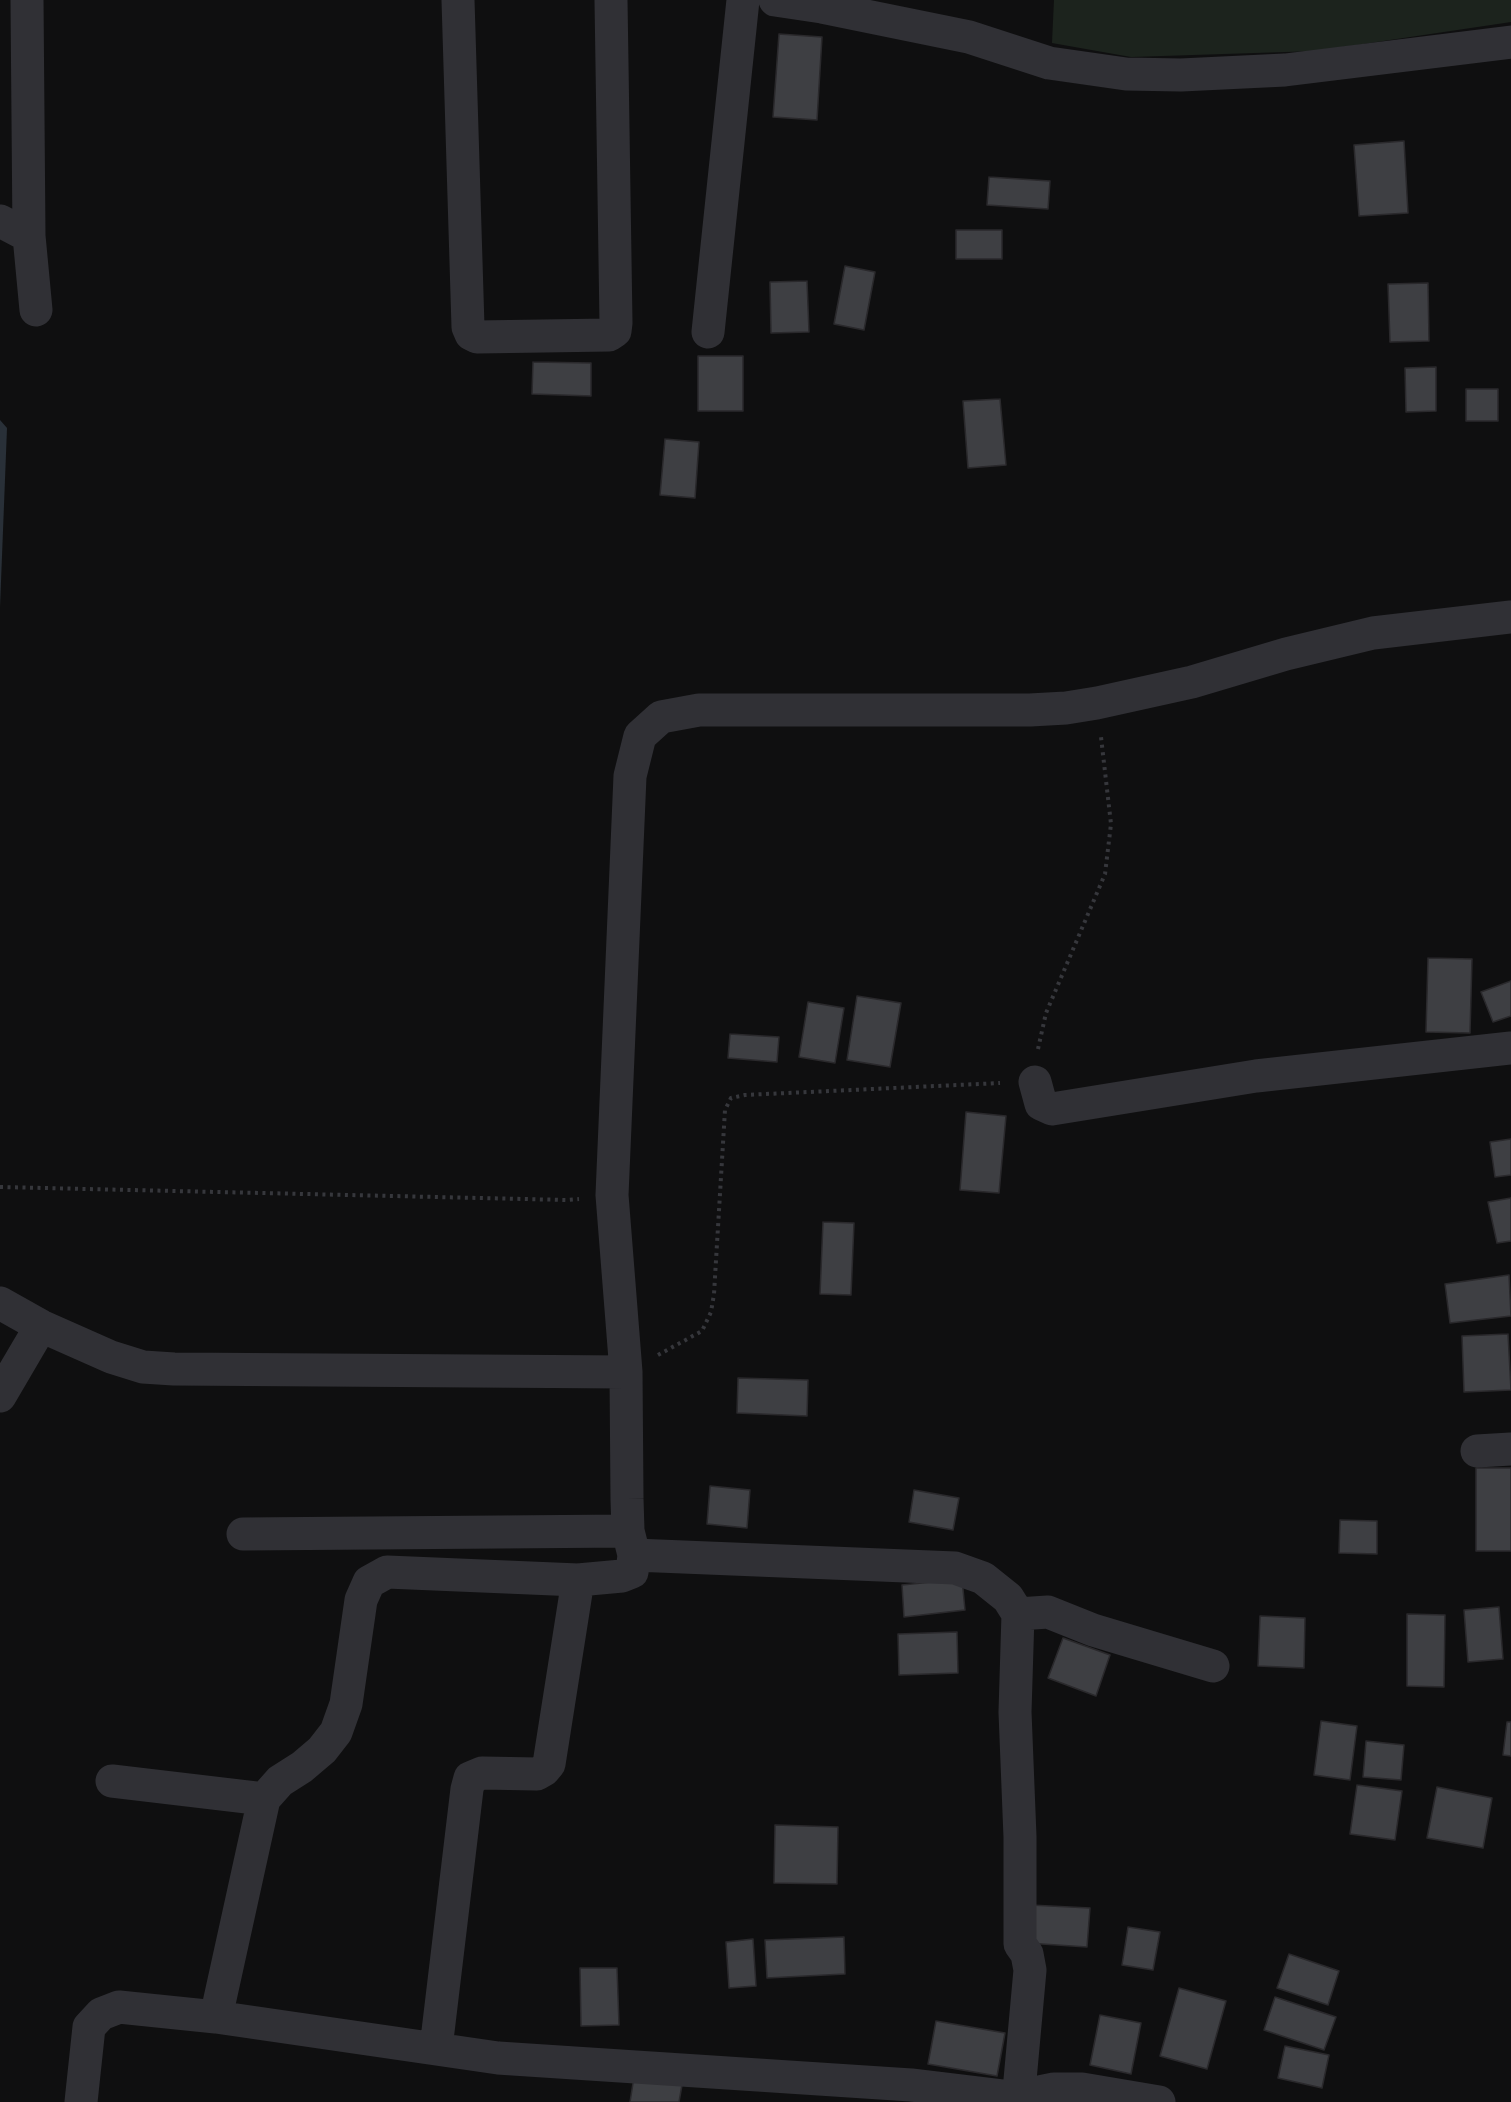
<!DOCTYPE html>
<html>
<head>
<meta charset="utf-8">
<style>
  body { margin:0 }
  canvas { display:block; background:#0f0f10 }
</style>
</head>
<body>
<canvas width="1511" height="2102"></canvas>
<script>
const ctx = document.querySelector('canvas').getContext('2d');
ctx.lineJoin = 'round';
function fill(path, color) {
  ctx.fillStyle = color;
  ctx.fill(path, 'evenodd');
}
function shape(rows) {
  const path = new Path2D();
  for (const r of rows) {
    path.moveTo(r[0], r[1]);
    for (let i = 2; i < r.length; i += 2) path.lineTo(r[i], r[i + 1]);
  }
  return path;
}
function trace(path, color, width, dash) {
  ctx.strokeStyle = color;
  ctx.lineWidth = width;
  ctx.lineCap = dash ? 'butt' : 'round';
  ctx.setLineDash(dash || []);
  ctx.stroke(path);
}
fill(shape([
  [1054,0,1511,0,1511,22,1316,51,1131,57,1052,43]
]), '#1c231d');
fill(shape([
  [0,420,7,428,0,607]
]), '#293038');
const building = shape([
  [779,34,822,37,817,120,773,117,779,34],
  [1404,141,1408,213,1359,216,1354,145,1404,141],
  [989,177,1050,181,1048,209,987,205,989,177],
  [956,230,1002,230,1002,259,956,259,956,230],
  [845,266,875,272,864,330,834,324,845,266],
  [807,281,809,332,771,333,770,282,807,281],
  [1428,283,1429,341,1390,342,1388,284,1428,283],
  [698,356,743,356,743,411,698,411,698,356],
  [533,362,591,363,591,396,532,394,533,362],
  [1436,367,1436,411,1406,412,1405,368,1436,367],
  [1466,389,1498,389,1498,421,1466,421,1466,389],
  [1000,399,1006,465,968,468,963,401,1000,399],
  [665,439,699,442,695,498,660,495,665,439],
  [1428,958,1472,959,1470,1033,1426,1032,1428,958],
  [1511,981,1511,1016,1493,1022,1481,992,1511,981],
  [857,996,901,1003,890,1067,847,1060,857,996],
  [808,1002,844,1008,835,1063,799,1057,808,1002],
  [730,1034,779,1037,777,1062,728,1058,730,1034],
  [966,1112,1006,1116,999,1193,960,1190,966,1112],
  [1511,1139,1511,1175,1495,1177,1490,1142,1511,1139],
  [1511,1198,1511,1241,1497,1243,1488,1202,1511,1198],
  [823,1222,854,1223,851,1295,820,1294,823,1222],
  [1509,1275,1511,1316,1450,1323,1445,1284,1509,1275],
  [1508,1334,1511,1390,1464,1392,1462,1336,1508,1334],
  [738,1378,808,1380,807,1416,737,1413,738,1378],
  [1476,1468,1511,1468,1511,1551,1476,1551,1476,1468],
  [710,1486,750,1490,747,1528,707,1524,710,1486],
  [914,1490,959,1498,953,1530,909,1522,914,1490],
  [1340,1520,1377,1521,1377,1554,1339,1553,1340,1520],
  [962,1579,965,1610,904,1617,902,1585,962,1579],
  [1499,1607,1503,1659,1468,1662,1464,1610,1499,1607],
  [1407,1614,1445,1615,1444,1687,1407,1686,1407,1614],
  [1260,1616,1305,1618,1304,1668,1258,1666,1260,1616],
  [957,1632,958,1673,899,1675,898,1634,957,1632],
  [1063,1638,1110,1655,1096,1696,1048,1678,1063,1638],
  [1321,1721,1357,1726,1350,1780,1314,1775,1321,1721],
  [1507,1722,1511,1722,1511,1756,1503,1755,1507,1722],
  [1366,1741,1404,1745,1401,1780,1363,1777,1366,1741],
  [1357,1785,1402,1791,1395,1840,1350,1834,1357,1785],
  [1437,1787,1492,1798,1483,1848,1427,1838,1437,1787],
  [775,1825,838,1827,837,1884,774,1883,775,1825],
  [1030,1905,1090,1908,1087,1947,1027,1943,1030,1905],
  [1128,1927,1160,1932,1153,1970,1122,1965,1128,1927],
  [844,1937,845,1974,767,1978,765,1940,844,1937],
  [753,1939,756,1986,729,1988,726,1942,753,1939],
  [1289,1954,1339,1971,1328,2005,1277,1988,1289,1954],
  [580,1968,617,1968,619,2025,581,2026,580,1968],
  [1179,1988,1226,2001,1207,2069,1160,2056,1179,1988],
  [1275,1997,1336,2017,1324,2050,1264,2030,1275,1997],
  [1100,2015,1141,2023,1131,2074,1090,2065,1100,2015],
  [936,2021,1005,2033,997,2076,928,2064,936,2021],
  [1285,2046,1329,2055,1322,2088,1278,2078,1285,2046],
  [634,2077,682,2085,679,2102,630,2102,634,2077]
]);
fill(building, '#3e3f43');
trace(building, '#2a292c', 1.5);
trace(shape([
  [1038,1049,1046,1013,1105,874,1111,824,1101,737],
  [0,1187,567,1200,579,1199],
  [658,1355,702,1331,711,1312,714,1294,725,1110,731,1098,745,1095,1000,1083]
]), '#36373c', 4, [3, 4.5]);
trace(shape([
  [27,0,29,236,36,310],
  [458,0,468,327,471,334,477,337,609,335,615,331,616,323,611,0],
  [775,0,822,7,969,37,1049,63,1126,74,1181,75,1285,70,1511,42],
  [0,221,29,236],
  [708,332,743,0],
  [1035,1082,1041,1104,1052,1109,1256,1076,1511,1048],
  [0,1303,41,1326,111,1357,143,1367,174,1369,626,1372],
  [0,1396,41,1326],
  [1477,1451,1511,1449],
  [243,1534,628,1531],
  [634,1555,955,1568,983,1578,1008,1598,1018,1614],
  [112,1781,264,1799],
  [216,2017,264,1799,280,1781,302,1767,322,1750,336,1732,346,1704,361,1600,369,1582,387,1572,578,1580,622,1576,632,1572,634,1555,628,1531,627,1499,626,1372,612,1195,630,776,640,736,661,717,699,710,1030,710,1066,708,1097,703,1192,682,1286,654,1373,633,1511,617],
  [436,2048,467,1789,470,1778,482,1773,537,1774,544,1770,549,1764,578,1580],
  [81,2102,89,2027,101,2014,119,2007,216,2017,498,2058,911,2085,1002,2096,1020,2096,1054,2089,1082,2089,1159,2102],
  [1018,2102,1030,1970,1027,1954,1020,1944,1020,1837,1015,1712,1018,1614,1048,1612,1093,1630,1213,1666]
]), '#303035', 33);
</script>
</body>
</html>
